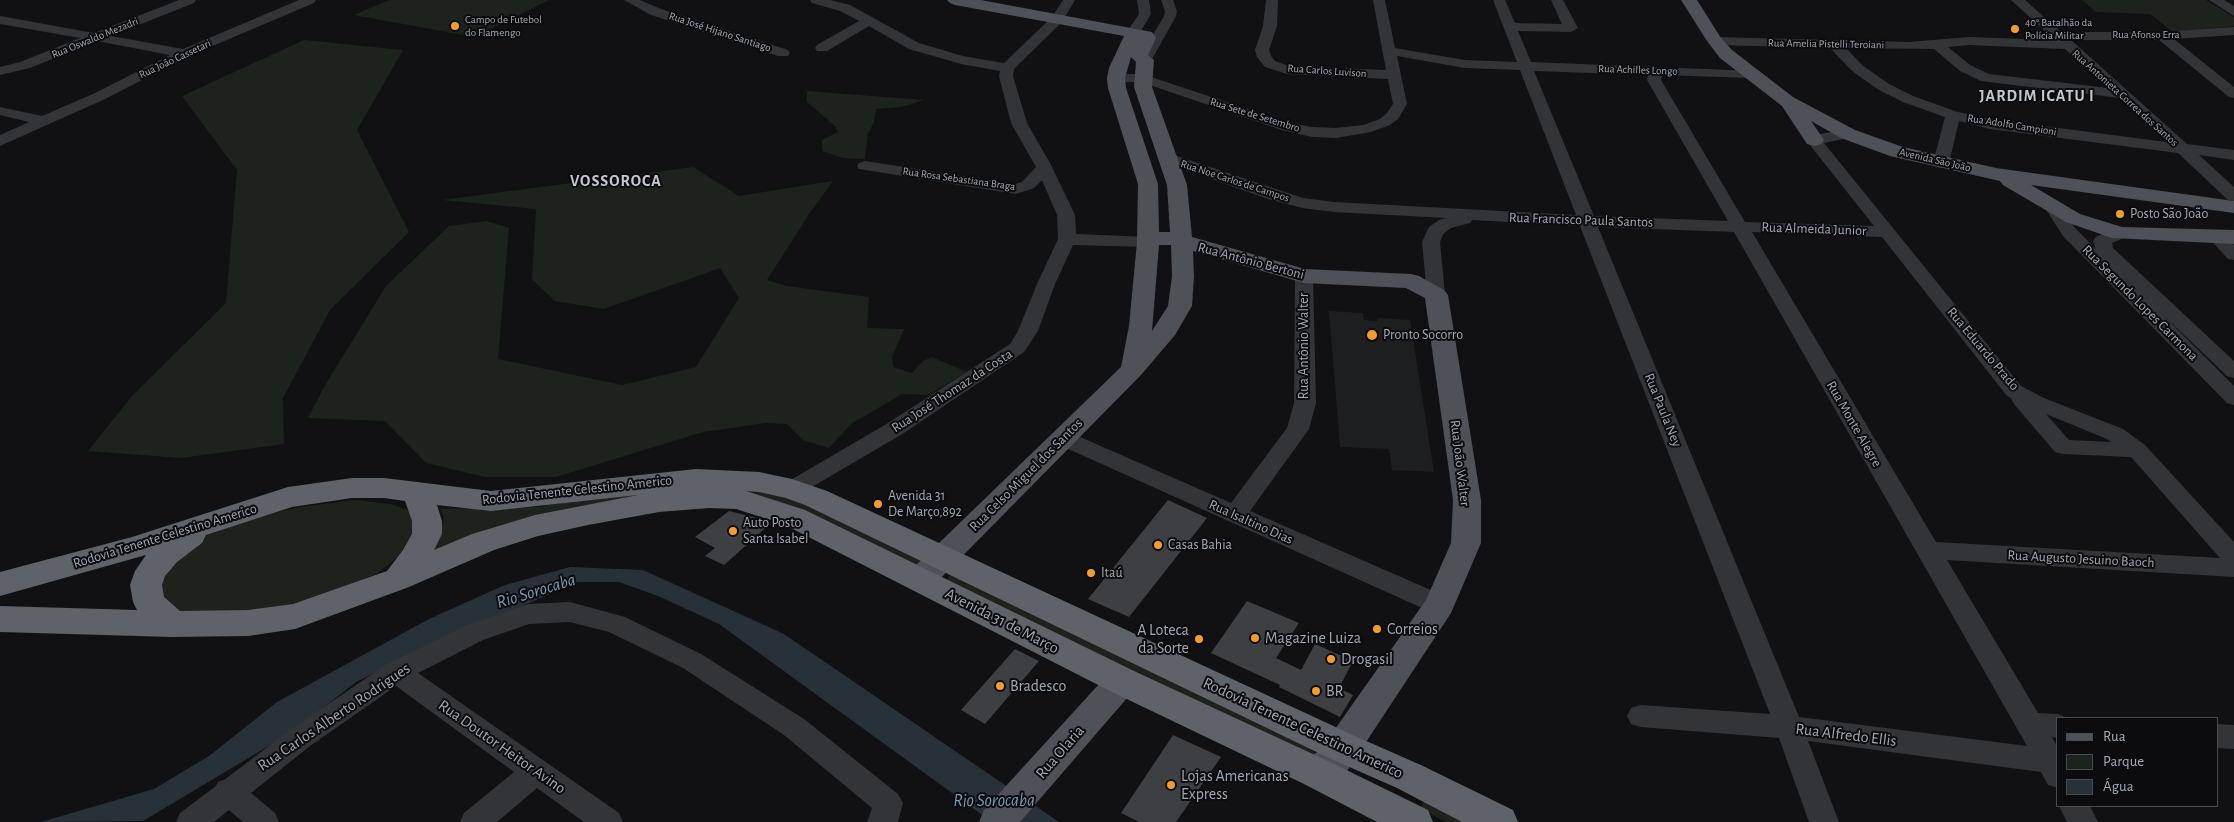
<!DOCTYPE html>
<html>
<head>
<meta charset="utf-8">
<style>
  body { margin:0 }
  #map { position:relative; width:2234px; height:822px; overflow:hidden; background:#111113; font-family:"Alegreya Sans",sans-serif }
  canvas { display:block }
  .legend { position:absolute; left:2056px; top:717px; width:162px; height:90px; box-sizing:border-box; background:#0c0c0e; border:1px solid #484b50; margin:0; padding:6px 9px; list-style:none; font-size:15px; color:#a2a9b4 }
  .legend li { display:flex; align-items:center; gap:10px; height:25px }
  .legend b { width:25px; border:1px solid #484b50 }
</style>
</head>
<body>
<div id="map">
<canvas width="2234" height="822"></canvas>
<ul class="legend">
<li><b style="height:6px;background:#4e5157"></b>Rua</li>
<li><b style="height:14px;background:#1c231c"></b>Parque</li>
<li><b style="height:14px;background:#283137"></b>Água</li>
</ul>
</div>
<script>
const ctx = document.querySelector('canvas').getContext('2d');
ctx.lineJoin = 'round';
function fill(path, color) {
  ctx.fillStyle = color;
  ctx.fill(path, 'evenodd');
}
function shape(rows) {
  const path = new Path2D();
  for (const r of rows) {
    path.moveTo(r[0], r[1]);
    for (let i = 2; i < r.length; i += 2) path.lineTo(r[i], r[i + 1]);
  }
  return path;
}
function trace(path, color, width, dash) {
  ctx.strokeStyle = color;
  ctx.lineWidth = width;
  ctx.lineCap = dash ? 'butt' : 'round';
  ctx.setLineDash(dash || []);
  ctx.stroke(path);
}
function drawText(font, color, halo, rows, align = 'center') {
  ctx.font = font + ' "Alegreya Sans",sans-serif';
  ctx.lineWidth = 4;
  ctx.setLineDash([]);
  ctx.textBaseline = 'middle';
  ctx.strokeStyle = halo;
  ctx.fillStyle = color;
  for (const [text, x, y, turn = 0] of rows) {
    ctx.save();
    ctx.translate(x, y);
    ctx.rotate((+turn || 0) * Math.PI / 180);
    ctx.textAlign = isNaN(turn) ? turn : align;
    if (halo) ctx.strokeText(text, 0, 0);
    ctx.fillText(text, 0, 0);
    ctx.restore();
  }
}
fill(shape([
  [1329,311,1363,313,1364,320,1377,321,1378,318,1410,320,1434,472,1392,470,1389,449,1340,447]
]), '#1d1e20');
fill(shape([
  [389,0,549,0,474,37,354,15],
  [2082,0,2206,0,2234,17,2234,26,2174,33,2150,14,2096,12],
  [304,40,403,50,357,130,409,232,330,310,283,398,284,444,181,458,88,451,132,396,226,303,237,170,182,96],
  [807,91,924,100,901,107,876,109,874,122,868,134,865,159,843,158,822,151,822,140,838,132,835,126,807,102],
  [693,167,739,196,833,181,809,214,767,280,786,286,869,297,867,328,904,329,892,357,893,367,912,373,923,361,932,357,967,372,928,395,902,394,851,424,829,448,803,440,787,424,766,423,703,432,556,477,485,477,426,463,385,421,308,418,324,387,386,286,449,226,487,221,509,228,498,359,622,385,696,367,739,298,720,268,604,309,555,301,532,279,536,209,442,200],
  [683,483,802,497,926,560,917,570,784,504,561,512,500,525,460,540,422,559,440,533,444,519,441,509,538,507],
  [355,500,390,504,408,510,415,520,414,534,400,555,378,573,329,594,265,611,183,612,167,608,155,593,162,572,193,541,246,519,300,507],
  [950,574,1305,740,1317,755,1309,756,950,583,947,579],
  [1423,801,1465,822,1446,822,1421,809]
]), '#1c231c');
fill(shape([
  [570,567,643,570,784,634,1059,822,992,822,719,624,658,596,619,582,578,582,449,637,356,682,292,732,143,821,41,822,154,789,209,756,277,702,429,619,505,585]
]), '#283137');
fill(shape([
  [1168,500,1207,518,1129,617,1088,599],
  [729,511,753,517,770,524,724,565,705,556,715,548,695,537],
  [1247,601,1299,623,1276,658,1301,670,1315,644,1353,661,1339,688,1353,695,1340,717,1279,687,1280,685,1211,653],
  [1015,649,1039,661,985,724,961,710],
  [1173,735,1221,757,1176,822,1139,822,1121,813]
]), '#3d3f43');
fill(shape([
  [179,0,196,0,194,3,111,36,183,49,299,0,316,0,314,3,189,56,105,99,0,146,0,135,29,122,0,115,0,107,42,116,95,93,170,55,97,41,30,68,0,75,0,67,20,62,80,38,0,24,0,16,94,33,179,0],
  [624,0,640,0,661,9,788,50,790,53,788,56,778,56,651,15,624,0],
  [810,0,830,0,850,5,919,43,963,56,1004,63,1052,17,1063,0,1075,0,1062,22,1014,69,1013,76,1027,123,1051,165,1075,215,1076,234,1148,237,1154,238,1157,242,1154,246,1148,247,1073,245,1055,284,1038,331,1024,352,904,433,800,494,792,497,784,494,781,489,784,484,888,423,1010,344,1018,331,1037,284,1058,239,1057,215,1042,180,1034,188,1016,194,859,169,857,166,859,163,865,161,1015,184,1022,182,1036,167,1011,123,999,76,1000,71,961,64,909,49,869,26,827,51,817,51,815,48,817,45,859,21,840,11,812,3,810,0],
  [1137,0,1149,0,1151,14,1138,36,1133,37,1126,33,1139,14,1137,0],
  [1161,0,1173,0,1177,11,1176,16,1150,63,1140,63,1138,60,1164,16,1165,11,1161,0],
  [1266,0,1278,0,1277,26,1269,50,1271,56,1275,61,1289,66,1386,70,1373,0,1385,0,1395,48,1465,60,1517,62,1493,0,1505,0,1515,23,1562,24,1551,0,1563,0,1578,28,1571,32,1518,31,1531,62,1755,71,1757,74,1750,78,1662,75,1661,80,1745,222,1874,226,1806,140,1809,137,1814,135,1848,129,1853,131,1856,134,1853,137,1824,143,2021,386,2044,398,2123,429,2145,445,2234,542,2234,577,1947,560,2038,713,2058,714,2068,718,2058,718,2058,738,2052,737,2058,748,2058,788,2048,785,2041,772,1808,741,1839,822,1809,822,1779,738,1641,727,1631,724,1627,716,1631,708,1641,705,1770,714,1580,226,1472,220,1470,223,1451,228,1443,234,1440,242,1445,295,1443,299,1436,301,1429,299,1427,295,1422,242,1429,227,1439,220,1446,218,1334,212,1302,208,1268,199,1162,161,1160,158,1162,155,1168,153,1303,198,1334,202,1576,215,1520,70,1465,68,1397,56,1407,104,1398,119,1390,125,1371,132,1336,138,1312,137,1282,130,1141,82,1116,82,1109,78,1116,74,1142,74,1290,123,1312,127,1336,128,1363,125,1380,119,1387,113,1393,104,1388,79,1287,74,1265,67,1257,57,1255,50,1263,26,1266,0],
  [1534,71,1648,75,1647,80,1728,221,1594,216,1534,71],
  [1598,227,1734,232,2027,746,1799,717,1598,227],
  [1752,232,1882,237,2007,396,2011,398,2014,404,2055,452,2063,454,2131,457,2220,558,1936,542,1752,232],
  [2046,414,2107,439,2111,442,2069,440,2046,414],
  [2011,0,2025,0,2061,32,2162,32,2234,27,2234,35,2174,39,2234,87,2234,98,2229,97,2159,40,2071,40,2187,144,2234,150,2234,160,2199,155,2234,187,2234,201,2228,200,2178,153,1990,129,1959,121,1949,163,1947,166,1941,168,1935,166,1933,163,1945,117,1903,102,1879,90,1852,71,1830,48,1715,45,1708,41,1715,37,1909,42,1969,37,2055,40,2011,0],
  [1969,45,2065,49,2108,88,1989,74,1970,65,1948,47,1969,45],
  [1846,48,1934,49,1960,71,1981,81,2120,98,2166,142,1990,119,1958,112,1913,96,1889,84,1862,65,1846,48],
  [2209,0,2224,0,2234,6,2234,16,2209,0],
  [2051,200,2057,201,2075,228,2096,249,2093,241,2096,237,2114,229,2126,229,2129,233,2126,237,2112,243,2113,248,2234,361,2234,378,2227,376,2158,310,2234,386,2234,405,2227,403,2063,236,2043,205,2045,201,2051,200],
  [2216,231,2222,232,2234,245,2234,260,2228,259,2207,236,2210,232,2216,231],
  [1304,270,1311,272,1313,276,1316,403,1309,429,1250,511,1449,598,1453,605,1449,612,1440,615,1431,612,1055,443,1052,438,1055,433,1063,431,1071,433,1231,503,1287,428,1294,403,1295,276,1297,272,1304,270],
  [570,602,625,617,701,654,804,719,898,794,903,803,898,822,867,822,872,808,784,735,683,668,609,632,570,622,529,624,483,640,418,673,619,813,623,822,584,822,537,788,497,822,460,822,464,813,514,772,396,686,310,746,251,793,275,813,279,822,243,822,229,810,214,822,176,822,180,813,216,786,218,782,224,780,290,730,387,664,465,626,519,607,528,604,570,602],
  [2218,724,2234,725,2234,749,2218,748,2218,724],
  [2059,806,2090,806,2098,822,2067,822,2059,806]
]), '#323438');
fill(shape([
  [947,0,981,0,1152,32,1156,38,1148,55,1154,60,1152,87,1187,185,1192,237,1305,269,1411,274,1419,276,1444,290,1448,295,1481,500,1481,543,1451,613,1347,771,1330,784,1317,788,1304,784,1299,773,1304,762,1321,749,1426,600,1451,543,1453,500,1425,298,1406,288,1304,283,1193,251,1194,276,1192,306,1175,335,1141,375,931,588,920,591,909,588,905,580,909,572,1121,367,1129,326,1137,242,1138,184,1108,88,1107,78,1109,68,1124,36,955,5,950,3,947,0],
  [1131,57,1136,62,1134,87,1167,185,1170,232,1159,232,1158,184,1126,88,1125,78,1131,57],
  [1159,245,1171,245,1172,276,1168,306,1152,331,1159,245],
  [1681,0,1697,0,1721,38,1732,50,1793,97,1855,130,1903,147,1996,168,2234,201,2234,213,2031,185,2080,214,2122,227,2234,230,2234,244,2112,238,2066,222,2003,185,2000,181,1890,156,1841,138,1811,121,1824,140,1821,144,1814,146,1807,144,1782,106,1720,58,1707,41,1681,0],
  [1122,668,1134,672,1139,681,1134,690,1020,822,979,822,984,810,1110,672,1122,668]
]), '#4e5157');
fill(shape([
  [696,469,759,472,792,479,827,491,1355,736,1423,766,1513,810,1518,822,1462,822,1397,788,1329,758,805,505,786,498,759,492,746,491,805,510,1134,671,1330,762,1428,810,1433,822,1377,822,1304,784,1110,691,783,524,736,509,709,508,659,512,588,525,538,536,494,550,409,587,295,629,248,636,172,637,0,632,0,606,137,610,133,602,130,585,135,571,146,555,0,596,0,572,132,537,288,487,352,478,384,478,491,491,696,469],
  [638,495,535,515,472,534,434,550,442,534,442,521,437,505,491,511,638,495],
  [352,498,384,498,405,501,412,521,412,534,403,550,387,571,293,604,248,610,180,611,164,597,162,585,165,576,177,562,202,543,206,535,292,507,352,498]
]), '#5e6269');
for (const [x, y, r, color] of [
  [455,26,5,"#f59d28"],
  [2015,29,5,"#f59d28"],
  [2120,214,5,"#f59d28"],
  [1372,335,6,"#f59d28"],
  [878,504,5,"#f59d28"],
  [733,531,5,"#f59d28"],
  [1158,545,5,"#f59d28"],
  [1091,573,5,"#f59d28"],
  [1377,629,5,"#f59d28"],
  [1255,638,5,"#f59d28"],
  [1199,639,5,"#f59d28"],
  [1331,659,5,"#f59d28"],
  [1000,686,5,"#f59d28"],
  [1316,691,5,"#f59d28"],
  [1171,785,5,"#f59d28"]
]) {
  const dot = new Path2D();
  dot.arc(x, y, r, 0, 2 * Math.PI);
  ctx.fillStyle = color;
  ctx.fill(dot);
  trace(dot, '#0c0c0e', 2);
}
drawText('11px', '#a2a9b4', '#0c0c0e', [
  ["Campo de Futebol",465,20],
  ["do Flamengo",465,33],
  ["40° Batalhão da",2025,23],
  ["Polícia Militar",2025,36]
], 'left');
drawText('11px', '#a2a9b4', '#0c0c0e', [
  ["Rua José Hijano Santiago",720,32,18],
  ["Rua Afonso Erra",2146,35],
  ["Rua Oswaldo Mezadri",95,38,-22],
  ["Rua Amelia Pistelli Teroiani",1826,44,1],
  ["Rua João Cassetari",175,59,-25],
  ["Rua Achilles Longo",1638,70,2],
  ["Rua Carlos Luvison",1327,71,4],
  ["Rua Antonieta Correa dos Santos",2125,98,42],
  ["Rua Sete de Setembro",1255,115,17],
  ["Rua Adolfo Campioni",2012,125,9],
  ["Avenida São João",1935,160,13],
  ["Rua Rosa Sebastiana Braga",959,179,8],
  ["Rua Noe Carlos de Campos",1235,181,18]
]);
drawText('14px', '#a2a9b4', '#0c0c0e', [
  ["Posto São João",2130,214],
  ["Pronto Socorro",1383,335],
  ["Avenida 31",888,496],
  ["De Março,892",888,512],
  ["Auto Posto",743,523],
  ["Santa Isabel",743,539],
  ["Casas Bahia",1168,545],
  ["Itaú",1101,573]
], 'left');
drawText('14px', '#a2a9b4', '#0c0c0e', [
  ["Rua Francisco Paula Santos",1581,220,2],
  ["Rua Almeida Junior",1814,229,2],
  ["Rua Antônio Bertoni",1251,261,15],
  ["Rua Segundo Lopes Carmona",2140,303,45],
  ["Rua Antônio Walter",1304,346,-90],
  ["Rua Eduardo Prado",1983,349,50],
  ["Rua José Thomaz da Costa",952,391,-33],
  ["Rua Paula Ney",1663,410,68],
  ["Rua Monte Alegre",1854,424,60],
  ["Rua João Walter",1460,463,83],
  ["Rua Celso Miguel dos Santos",1026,475,-45],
  ["Rodovia Tenente Celestino Americo",577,490,-6],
  ["Rua Isaltino Dias",1251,522,24],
  ["Rodovia Tenente Celestino Americo",165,536,-17],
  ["Rua Augusto Jesuino Baoch",2081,559,3]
]);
ctx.letterSpacing = '1px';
drawText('bold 16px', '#c3c8d0', '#0c0c0e', [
  ["JARDIM ICATU I",2037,96],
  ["VOSSOROCA",616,181]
]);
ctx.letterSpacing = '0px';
drawText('16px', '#a2a9b4', '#0c0c0e', [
  ["Avenida 31 de Março",1002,621,27],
  ["Rua Carlos Alberto Rodrigues",334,717,-34],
  ["Rodovia Tenente Celestino Americo",1303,728,25],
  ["Rua Alfredo Ellis",1846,735,7],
  ["Rua Doutor Heitor Avino",502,747,35],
  ["Rua Olaria",1060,752,-49]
]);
drawText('16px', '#a2a9b4', '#0c0c0e', [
  ["Correios",1387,629],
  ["A Loteca",1189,630,"right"],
  ["da Sorte",1189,648,"right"],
  ["Magazine Luiza",1265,638],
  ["Drogasil",1341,659],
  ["Bradesco",1010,686],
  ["BR",1326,691],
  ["Lojas Americanas",1181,776],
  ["Express",1181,794]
], 'left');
drawText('italic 18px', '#789bb0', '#0c0c0e', [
  ["Rio Sorocaba",536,591,-17],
  ["Rio Sorocaba",994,801]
]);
</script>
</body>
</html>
